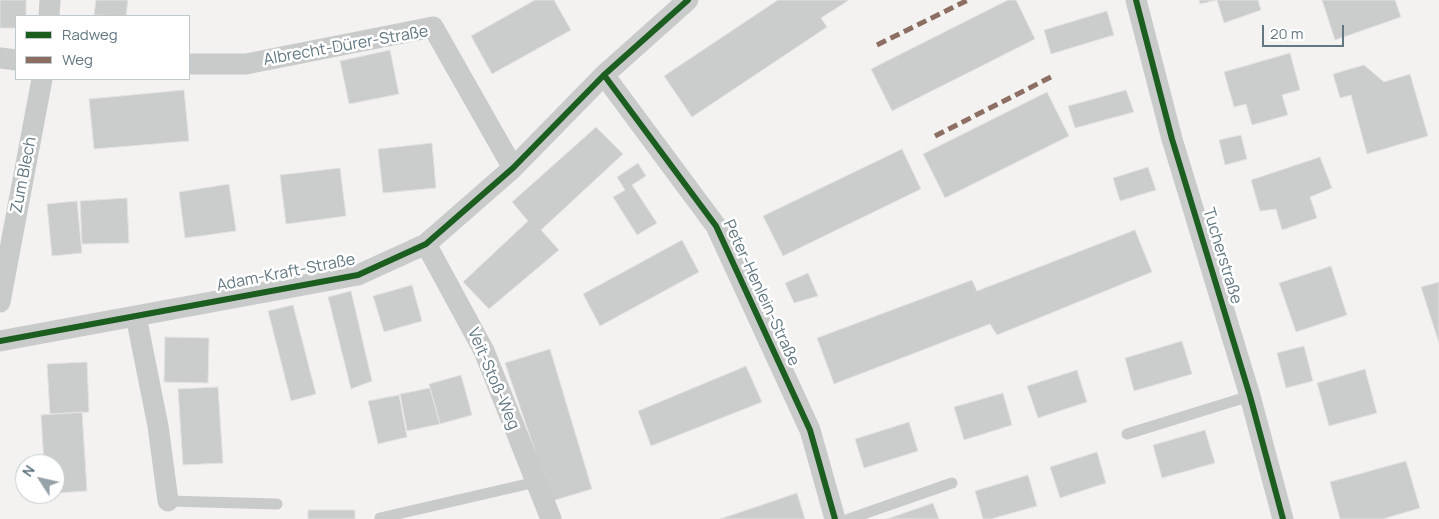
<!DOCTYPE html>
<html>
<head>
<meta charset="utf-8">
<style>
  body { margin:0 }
  #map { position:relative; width:1439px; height:519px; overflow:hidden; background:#f3f2f0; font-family:Manrope,sans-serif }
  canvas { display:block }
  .legend { position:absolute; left:15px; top:15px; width:175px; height:65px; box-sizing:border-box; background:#fff; border:1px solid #c0c9cd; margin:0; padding:6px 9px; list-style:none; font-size:15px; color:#627781 }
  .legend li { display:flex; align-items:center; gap:10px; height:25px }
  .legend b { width:25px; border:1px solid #c0c9cd }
  .north { position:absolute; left:15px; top:454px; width:50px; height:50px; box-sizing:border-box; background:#fff; border:1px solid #c0c9cd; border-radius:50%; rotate:305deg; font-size:14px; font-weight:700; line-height:20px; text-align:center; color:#627781 }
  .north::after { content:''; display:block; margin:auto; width:18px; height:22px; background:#95a2a8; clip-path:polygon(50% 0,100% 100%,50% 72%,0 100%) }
  .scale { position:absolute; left:1262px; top:25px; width:82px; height:22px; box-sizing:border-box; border:2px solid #627781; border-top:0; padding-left:6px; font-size:15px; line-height:18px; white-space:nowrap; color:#627781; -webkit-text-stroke:4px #fff; paint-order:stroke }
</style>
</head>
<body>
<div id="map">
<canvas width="1439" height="519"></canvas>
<ul class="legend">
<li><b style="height:6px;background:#1b5e20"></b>Radweg</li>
<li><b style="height:6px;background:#8d6e63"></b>Weg</li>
</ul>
<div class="north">N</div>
<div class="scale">20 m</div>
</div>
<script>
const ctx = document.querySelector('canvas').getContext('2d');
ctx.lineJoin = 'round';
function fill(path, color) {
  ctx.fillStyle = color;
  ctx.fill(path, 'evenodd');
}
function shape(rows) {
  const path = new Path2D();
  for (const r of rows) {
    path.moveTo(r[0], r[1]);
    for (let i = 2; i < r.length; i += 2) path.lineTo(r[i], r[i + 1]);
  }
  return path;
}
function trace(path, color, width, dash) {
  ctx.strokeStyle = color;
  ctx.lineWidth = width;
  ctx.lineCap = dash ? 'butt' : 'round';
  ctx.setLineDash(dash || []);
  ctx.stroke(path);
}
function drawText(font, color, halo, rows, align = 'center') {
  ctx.font = font + ' Manrope,sans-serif';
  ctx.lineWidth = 5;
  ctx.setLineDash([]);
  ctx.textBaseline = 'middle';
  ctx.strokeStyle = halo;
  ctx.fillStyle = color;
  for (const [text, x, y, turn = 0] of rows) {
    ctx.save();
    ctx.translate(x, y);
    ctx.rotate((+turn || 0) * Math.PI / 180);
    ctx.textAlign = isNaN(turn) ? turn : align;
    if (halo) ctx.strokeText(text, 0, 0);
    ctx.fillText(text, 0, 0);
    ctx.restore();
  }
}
const building = shape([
  [0,0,26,0,26,16,16,16,16,28,0,28,0,0],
  [96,0,128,0,126,16,94,15,96,0],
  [535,0,554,0,571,30,492,74,471,36,535,0],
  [778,0,849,0,821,18,827,27,692,117,664,76,778,0],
  [1008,0,1016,0,1035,39,892,111,871,69,1008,0],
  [1199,0,1217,0,1200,4,1199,0],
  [1217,0,1258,0,1261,10,1224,23,1217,0],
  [1322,0,1395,0,1401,17,1335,40,1322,0],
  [1107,11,1114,35,1051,54,1044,30,1107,11],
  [390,50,399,94,349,104,340,61,390,50],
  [1290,53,1300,90,1282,95,1288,115,1252,125,1246,104,1234,107,1224,72,1290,53],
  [1364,65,1384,82,1410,74,1428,136,1367,154,1351,95,1340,98,1333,74,1364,65],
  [184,90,189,141,94,149,89,99,184,90],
  [1126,90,1134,112,1075,128,1068,106,1126,90],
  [1047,92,1069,136,945,198,923,154,1047,92],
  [596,127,623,154,541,230,559,250,489,309,463,282,528,221,512,202,596,127],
  [1241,135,1247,159,1225,165,1219,140,1241,135],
  [432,143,436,188,383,193,378,149,432,143],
  [902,149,921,189,783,256,763,216,902,149],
  [1320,157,1332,188,1310,197,1317,218,1282,230,1276,209,1260,211,1251,180,1320,157],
  [638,163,646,176,632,185,657,223,637,235,613,197,625,190,617,177,638,163],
  [1148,167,1156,190,1120,201,1113,178,1148,167],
  [340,168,346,216,286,224,280,175,340,168],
  [229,184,236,231,185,238,179,192,229,184],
  [127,198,129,243,82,244,80,201,127,198],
  [77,201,82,253,52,256,47,204,77,201],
  [1135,230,1152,272,997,335,990,324,834,384,817,338,972,280,977,291,1135,230],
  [682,240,699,272,600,326,583,294,682,240],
  [1331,266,1347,315,1296,332,1279,283,1331,266],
  [808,273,818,296,794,303,785,283,808,273],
  [1439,282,1439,343,1421,287,1439,282],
  [412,285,422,321,384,332,373,296,412,285],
  [351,291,372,381,351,389,328,297,351,291],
  [293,305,316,394,291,401,268,311,293,305],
  [165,337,209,338,208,383,164,382,165,337],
  [1182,341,1192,374,1134,391,1125,358,1182,341],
  [1304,346,1313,381,1286,388,1277,353,1304,346],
  [550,349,592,489,552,501,505,363,550,349],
  [87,362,89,412,50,414,47,364,87,362],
  [746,366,762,402,651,446,638,411,746,366],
  [1365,369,1377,413,1329,426,1317,383,1365,369],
  [1077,370,1087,402,1038,418,1027,386,1077,370],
  [461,375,472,415,440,424,429,384,461,375],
  [218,387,223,463,183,465,178,389,218,387],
  [430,388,440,424,407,431,400,394,430,388],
  [1003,393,1012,425,964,440,954,407,1003,393],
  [399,395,407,437,378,444,368,401,399,395],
  [82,412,87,491,55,493,55,464,44,464,41,415,82,412],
  [909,422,918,451,864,468,855,439,909,422],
  [1205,430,1215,463,1162,478,1153,445,1205,430],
  [1097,452,1106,483,1060,498,1050,467,1097,452],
  [1406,461,1420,508,1383,519,1340,519,1330,482,1406,461],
  [1028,475,1037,506,991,519,983,519,975,491,1028,475],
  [797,493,805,519,720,519,797,493],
  [933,503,939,519,887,519,933,503],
  [308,510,355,510,355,519,308,519,308,510]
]);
fill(building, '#cbcccc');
trace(building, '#e2e2e0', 1);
trace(shape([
  [1127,434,1250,396],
  [168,501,277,504],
  [380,518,536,482],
  [849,519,952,483]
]), '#c9cbcb', 11);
trace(shape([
  [1136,0,1172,139,1250,396,1283,519],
  [49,16,50,0],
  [0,58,16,60],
  [189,64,246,64,433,27,513,168],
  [604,75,716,226,810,430,835,519],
  [426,244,484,351,551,519],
  [0,302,42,79],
  [136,316,158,426,168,501],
  [0,341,358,275,426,244,513,168,604,75,688,0]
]), '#c9cbcb', 21);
trace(shape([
  [877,45,968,0],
  [935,136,1051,77]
]), '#8d6e63', 5, [10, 5]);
trace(shape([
  [1136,0,1172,139,1250,396,1283,519],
  [604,75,716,226,810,430,835,519],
  [0,341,358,275,426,244,513,168,604,75,688,0]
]), '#1b5e20', 6);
drawText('16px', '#627781', '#fff', [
  ["Albrecht-Dürer-Straße",346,46,-10],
  ["Zum Blech",24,175,-79],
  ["Tucherstraße",1222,256,73],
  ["Adam-Kraft-Straße",286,273,-11],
  ["Peter-Henlein-Straße",761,293,65],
  ["Veit-Stoß-Weg",493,379,67]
]);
</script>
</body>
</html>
